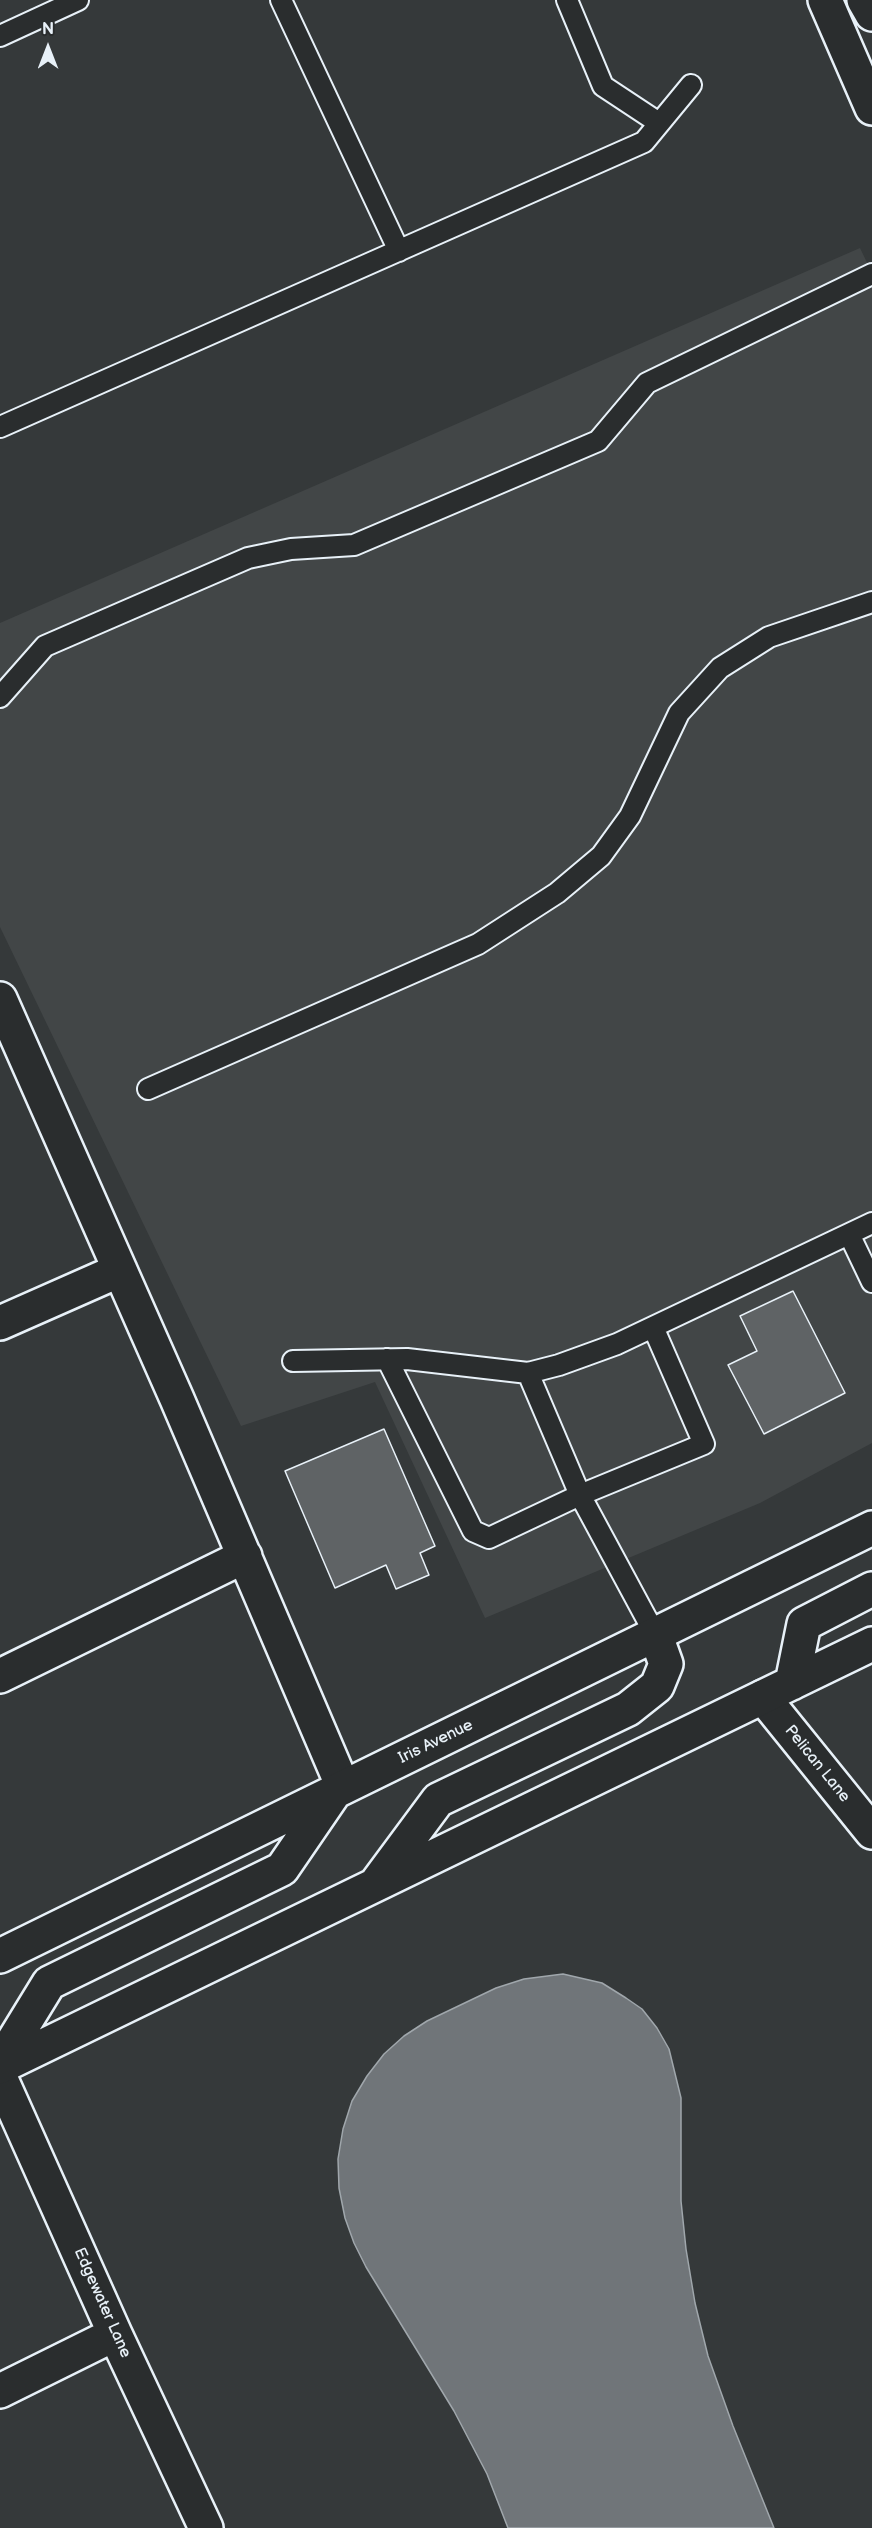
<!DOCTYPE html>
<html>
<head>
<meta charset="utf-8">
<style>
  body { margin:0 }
  #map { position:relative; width:872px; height:2528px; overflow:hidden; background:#35393a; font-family:"Balsamiq Sans",sans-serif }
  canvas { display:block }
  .north { position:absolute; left:18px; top:18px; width:60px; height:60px; -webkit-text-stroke:4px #2a2d2e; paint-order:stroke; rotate:0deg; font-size:16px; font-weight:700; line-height:24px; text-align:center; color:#e8f1f8 }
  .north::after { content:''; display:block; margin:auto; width:21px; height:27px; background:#e8f1f8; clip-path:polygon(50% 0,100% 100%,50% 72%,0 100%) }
</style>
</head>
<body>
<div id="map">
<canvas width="872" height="2528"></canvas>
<div class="north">N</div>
</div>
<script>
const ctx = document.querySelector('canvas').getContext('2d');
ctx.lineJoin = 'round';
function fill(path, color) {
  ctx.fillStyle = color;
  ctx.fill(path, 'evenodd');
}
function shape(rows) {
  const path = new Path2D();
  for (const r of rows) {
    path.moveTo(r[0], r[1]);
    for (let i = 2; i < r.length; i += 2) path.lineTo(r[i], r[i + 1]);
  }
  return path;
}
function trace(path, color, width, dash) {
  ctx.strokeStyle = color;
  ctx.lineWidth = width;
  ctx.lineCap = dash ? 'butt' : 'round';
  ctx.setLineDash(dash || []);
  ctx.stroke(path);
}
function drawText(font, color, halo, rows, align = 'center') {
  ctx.font = font + ' "Balsamiq Sans",sans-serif';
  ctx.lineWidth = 4.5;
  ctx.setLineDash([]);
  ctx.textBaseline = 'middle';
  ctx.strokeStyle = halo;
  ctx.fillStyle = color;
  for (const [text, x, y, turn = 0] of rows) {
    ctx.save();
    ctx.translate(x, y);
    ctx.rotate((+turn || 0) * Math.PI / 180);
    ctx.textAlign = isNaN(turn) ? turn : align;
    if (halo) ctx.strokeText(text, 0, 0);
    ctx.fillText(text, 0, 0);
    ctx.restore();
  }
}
fill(shape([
  [860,248,872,273,872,1443,760,1503,485,1618,375,1382,241,1426,0,927,0,623]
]), '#424647');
const water = shape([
  [563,1974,602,1983,626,1998,642,2009,657,2028,669,2049,681,2098,681,2201,686,2249,695,2303,708,2356,733,2426,774,2528,508,2528,487,2474,454,2411,366,2267,354,2243,345,2218,339,2188,338,2159,343,2129,352,2101,367,2076,384,2054,404,2036,427,2021,496,1988,524,1979,563,1974]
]);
fill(water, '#707579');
trace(water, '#a0a7ac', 1.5);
const building = shape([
  [793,1291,845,1393,764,1434,728,1365,757,1351,740,1316,793,1291],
  [384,1429,435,1546,420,1553,429,1575,396,1589,386,1565,335,1588,285,1471,384,1429]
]);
fill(building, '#5f6365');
trace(building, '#e8f1f8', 1.5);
const service = shape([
  [281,0,399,251],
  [567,0,603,86,659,123],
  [0,36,78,0],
  [0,427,644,142,691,85],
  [0,697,45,646,248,558,291,549,354,545,598,441,647,383,872,274],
  [148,1089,478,944,557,893,601,856,630,816,679,713,720,668,769,637,872,602],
  [849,1234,872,1282],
  [387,1359,473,1531,489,1538,580,1495,704,1444,653,1327],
  [293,1361,407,1359,528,1373,559,1365,617,1344,872,1223],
  [528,1373,580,1495,656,1636]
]);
const minor = shape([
  [0,999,177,1399,343,1787],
  [0,1323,120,1270],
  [0,1676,245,1556],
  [763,1697,872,1832],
  [0,2077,115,2334,206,2528],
  [0,2391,115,2334]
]);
const secondary = shape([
  [825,0,872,108],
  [864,0,872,14]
]);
const primary = shape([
  [792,1683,804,1624,872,1589],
  [378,1881,438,1800,628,1709,657,1686,666,1664,656,1636],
  [0,1956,872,1528],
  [0,2063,49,1983,282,1869,334,1793],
  [0,2067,872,1644]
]);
trace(service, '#e8f1f8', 24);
trace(minor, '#e8f1f8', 38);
trace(secondary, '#e8f1f8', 38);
trace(primary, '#e8f1f8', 38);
trace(service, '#2a2d2e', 20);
trace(minor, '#2a2d2e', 33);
trace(secondary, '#2a2d2e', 33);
trace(primary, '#2a2d2e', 33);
drawText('16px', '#e8f1f8', '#2a2d2e', [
  ["Iris Avenue",436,1742,-26],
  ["Pelican Lane",817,1764,51],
  ["Edgewater Lane",102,2303,66]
]);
</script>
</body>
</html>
